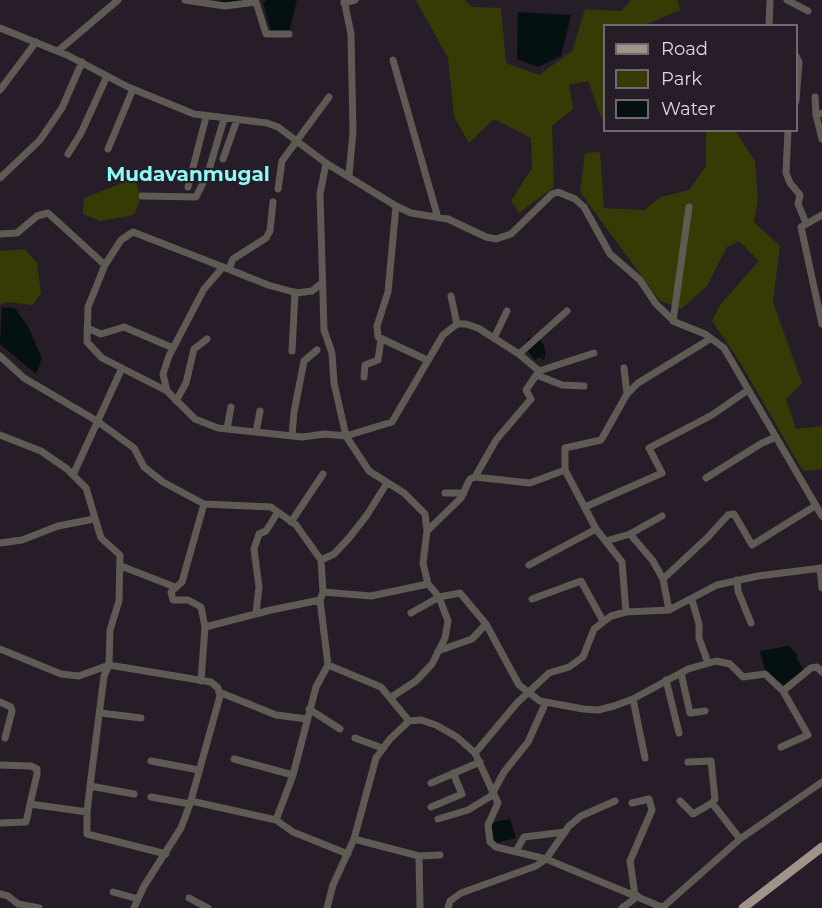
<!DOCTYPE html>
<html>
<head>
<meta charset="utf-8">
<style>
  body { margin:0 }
  #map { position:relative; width:822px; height:908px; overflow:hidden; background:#261d29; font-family:Montserrat,sans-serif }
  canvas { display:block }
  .legend { position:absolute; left:603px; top:24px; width:195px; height:108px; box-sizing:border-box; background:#261d29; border:2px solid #706872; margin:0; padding:8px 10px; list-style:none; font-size:18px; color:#ded8e0 }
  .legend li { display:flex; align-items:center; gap:12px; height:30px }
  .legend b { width:30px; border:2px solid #706872 }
</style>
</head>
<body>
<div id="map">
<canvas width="822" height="908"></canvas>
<ul class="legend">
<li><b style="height:8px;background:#a09387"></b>Road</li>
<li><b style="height:16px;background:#363b06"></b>Park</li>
<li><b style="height:16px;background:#051010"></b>Water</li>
</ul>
</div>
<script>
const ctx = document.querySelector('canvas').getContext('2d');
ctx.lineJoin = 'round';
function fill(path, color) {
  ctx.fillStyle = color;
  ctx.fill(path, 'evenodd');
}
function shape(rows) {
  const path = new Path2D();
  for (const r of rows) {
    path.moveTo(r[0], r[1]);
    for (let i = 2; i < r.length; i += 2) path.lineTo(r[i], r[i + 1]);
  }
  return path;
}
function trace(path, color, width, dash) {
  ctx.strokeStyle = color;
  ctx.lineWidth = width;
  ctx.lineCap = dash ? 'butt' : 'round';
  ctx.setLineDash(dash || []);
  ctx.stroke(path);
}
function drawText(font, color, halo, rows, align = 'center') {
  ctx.font = font + ' Montserrat,sans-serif';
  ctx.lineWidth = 4.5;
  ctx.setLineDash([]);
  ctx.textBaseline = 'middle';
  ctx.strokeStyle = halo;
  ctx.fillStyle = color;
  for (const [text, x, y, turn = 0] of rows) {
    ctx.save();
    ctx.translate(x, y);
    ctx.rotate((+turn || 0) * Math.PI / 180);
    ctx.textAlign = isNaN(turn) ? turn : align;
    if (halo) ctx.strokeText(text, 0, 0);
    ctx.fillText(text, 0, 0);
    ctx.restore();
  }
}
fill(shape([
  [416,0,465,0,472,7,501,8,506,63,539,75,572,51,585,9,621,11,631,0,678,0,680,10,645,25,604,26,604,124,588,81,569,85,573,109,552,126,554,187,519,213,511,201,532,168,531,138,494,119,469,143,454,117,448,58],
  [706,131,735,131,755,161,758,200,754,222,780,246,773,302,802,383,786,399,796,429,822,426,822,469,803,471,738,359,712,321,720,305,759,261,739,241,727,247,707,286,681,309,660,301,580,192,585,153,600,152,604,208,644,210,661,197,689,190,706,166],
  [135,178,141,198,134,215,100,221,83,214,84,198],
  [25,249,37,263,41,293,33,305,5,302,0,305,0,251]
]), '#363b06');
fill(shape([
  [266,0,297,0,289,32,272,33,263,3],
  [518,12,571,15,561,56,538,67,517,59],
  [2,307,15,308,28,327,42,358,36,374,0,344],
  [529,338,539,339,543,344,546,352,544,361,540,357,535,360,526,349,525,344],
  [788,646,798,655,796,658,804,670,784,685,765,670,760,651],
  [510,819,516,838,495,843,491,823]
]), '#051010');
trace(shape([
  [215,2,242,0]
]), '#051010', 2);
trace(shape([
  [185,0,225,6,256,2,266,34,289,34],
  [344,0,351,34,353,132,349,175],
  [787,0,808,11],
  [344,3,355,0],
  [769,26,770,0],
  [0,28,67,55,128,87,194,114,267,123,278,127,326,163,396,206,411,213,448,219,486,237,496,239,511,234,552,194,558,192,575,199,584,207,610,254,640,280,656,304,675,322,705,334,724,348,822,516],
  [58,51,118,0],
  [796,56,799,62,796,101],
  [393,60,438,218],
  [0,90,36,42],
  [815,97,816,115],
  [822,113,816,115,822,139],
  [788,130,786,173,790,183,800,195,798,204,806,223],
  [108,149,133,89],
  [68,154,81,133,107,76],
  [223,159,237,120],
  [326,163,320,194,324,330,332,353,334,383,346,436,369,471,404,493,425,514,427,531,423,563,428,584,439,597,448,621,445,638,432,664,416,681,390,698],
  [0,178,40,140,62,108,82,62],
  [188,187,206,117],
  [278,189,282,161,329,97],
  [142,196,196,197,208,173,224,119],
  [396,206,388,292,377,326,378,337,427,360],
  [822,215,801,227,822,324],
  [0,234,17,233,37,216,48,213,105,265],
  [229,269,233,259,266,238,270,231,273,202],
  [322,283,312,291,297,293,268,285,223,267,204,289,169,356,163,374,167,391,195,419,218,428,302,437,325,434,346,436,392,422,443,335,457,324,466,324,478,328,519,354,539,371,526,390,531,399,496,440,475,477],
  [451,296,457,324],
  [673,321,689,207],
  [87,328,101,334,124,327,173,348],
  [494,338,507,311],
  [292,351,295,292],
  [519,354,567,311],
  [0,356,24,378,97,421,134,448,144,467,163,482,204,504,271,507,296,525,321,560],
  [624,368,627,394],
  [539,371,594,353],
  [537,375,562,385,584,386],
  [364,377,365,365,378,360,381,339],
  [167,391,102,358,87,342,88,307,105,265,121,240,133,232,223,267],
  [176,401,186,383,194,349,207,339],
  [227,429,231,407],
  [256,432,260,411],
  [0,435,41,451,67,469,86,488,101,538,120,555,119,601,110,630,109,665,211,682,218,688,220,696,190,804,181,828,144,886,134,908],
  [292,436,294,412,304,361,317,350],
  [565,470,596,529,622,562,626,612],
  [73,475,122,368],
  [706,478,762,443,776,437],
  [445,493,464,493],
  [204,504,182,582,171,592,173,600,188,600,201,607,205,627],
  [585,507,662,473,649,448,712,415,748,390],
  [291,522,323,474],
  [427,531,461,498,470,479,475,477,530,483,565,470,565,448,601,440,627,394,638,383,710,339],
  [630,534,653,561,663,579,669,610],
  [606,541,630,534,662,516],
  [0,543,22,540,58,526,94,519],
  [529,565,596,529],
  [121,566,175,587],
  [820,568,822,588],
  [663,579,708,537,728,515,734,514,737,519,752,545,815,506],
  [737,580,738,591,751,623],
  [323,592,371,596,428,584],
  [532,599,581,581,603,621],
  [320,600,328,665],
  [692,600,699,624,699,638,708,663],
  [256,613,259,587,254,549,259,534,266,531,278,512],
  [411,613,439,597,460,593,486,624,519,685,540,701,583,709,598,710,614,706,633,699,688,669,716,661,730,664,743,677,765,674,783,691,811,668,817,667,822,672],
  [0,649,61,674,79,676,109,665],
  [438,651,472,639,486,624],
  [681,673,690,713,705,711],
  [666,680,679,733],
  [201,681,205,627,271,610,320,600,323,592,321,560,334,554,349,538,367,515,387,483],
  [219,692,276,715,307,719],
  [633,699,645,758],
  [0,702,11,707,12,711,5,738],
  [309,709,340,729],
  [101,713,141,718],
  [355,738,382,748],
  [781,747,808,735,783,691],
  [475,753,517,703,549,673,569,667,583,657,594,629,611,616,626,612,669,610,717,585,758,576,822,568],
  [234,759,293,775],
  [151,761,199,770],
  [688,762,711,761,715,799,712,803,740,839],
  [0,765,31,766,37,769,37,774,26,822,0,823],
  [431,783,480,762],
  [90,786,104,676,109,665],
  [151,797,190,804],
  [191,801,276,820,293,775,316,687,328,665,381,687,409,721,421,720,436,725,457,737,475,753,498,803,488,825,490,842,496,847,546,859,664,908],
  [680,801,693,814,712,803],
  [632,803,649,799,652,810,630,861,635,895],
  [30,804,87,812,87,834,166,854],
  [431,807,462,794,453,773],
  [87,812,90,786,134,794],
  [438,819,468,810,491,796,504,772,528,742,546,702],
  [276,820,293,832,348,854],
  [354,839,419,856,440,855],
  [516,851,524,837,565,832],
  [419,856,420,908],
  [113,892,138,899],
  [0,894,8,896,18,904,39,908],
  [189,898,208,908],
  [663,907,740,839,822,782],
  [327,908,333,885,354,839,376,758,390,739,409,721],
  [448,908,450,901,461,893,536,866,546,859,569,826,581,816,615,801],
  [622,908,638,896]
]), '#605a54', 7);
trace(shape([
  [743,908,822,847]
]), '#a09387', 9);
drawText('bold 20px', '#8efaf7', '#261d29', [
  ["Mudavanmugal",188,175]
]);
</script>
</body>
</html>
